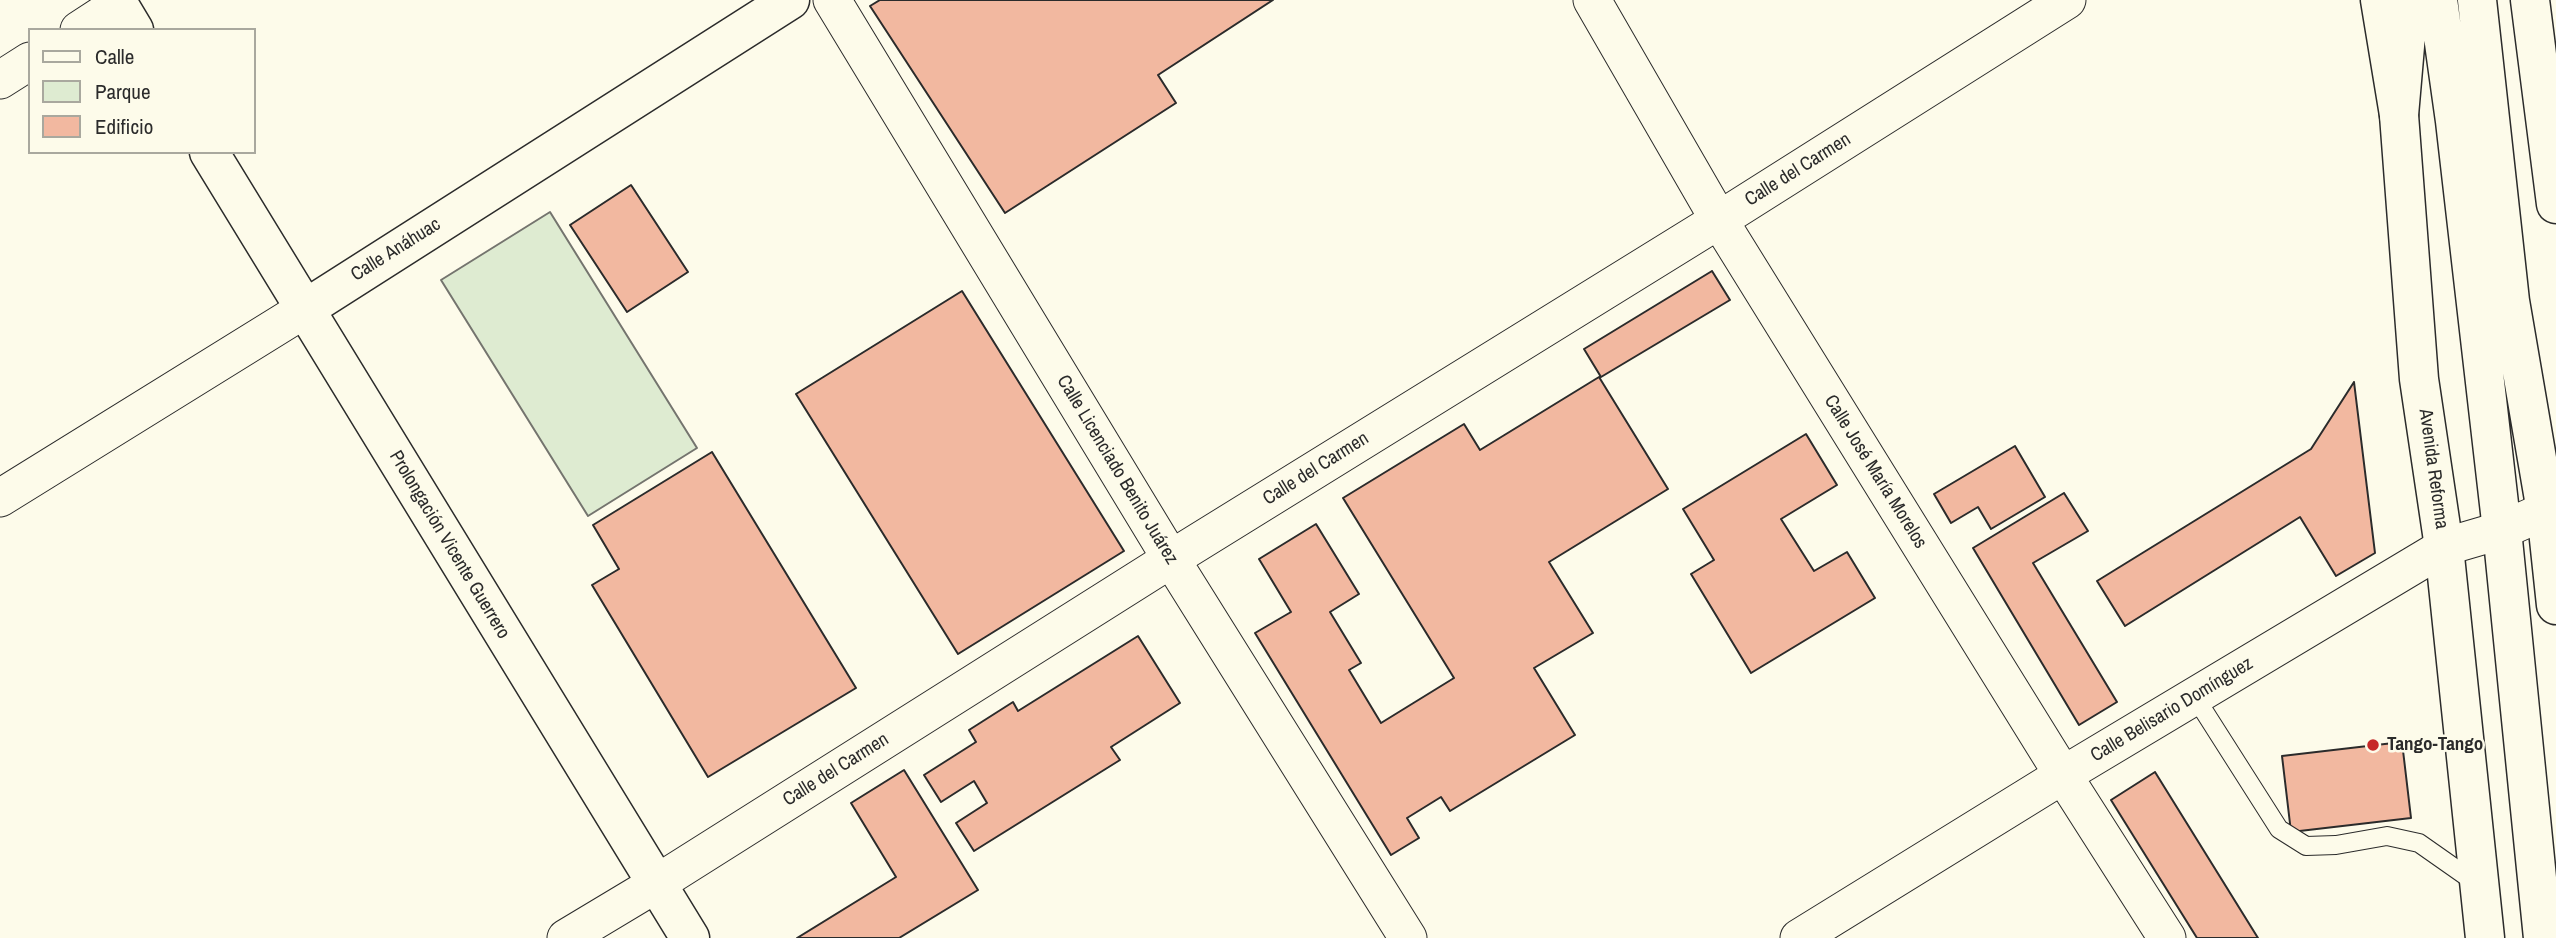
<!DOCTYPE html>
<html>
<head>
<meta charset="utf-8">
<style>
  body { margin:0 }
  #map { position:relative; width:2556px; height:938px; overflow:hidden; background:#fdfbea; font-family:"Archivo Narrow",sans-serif }
  canvas { display:block }
  .legend { position:absolute; left:28px; top:28px; width:228px; height:126px; box-sizing:border-box; background:#fdfbea; border:2px solid #a9a89e; margin:0; padding:9px 12px; list-style:none; font-size:21px; color:#2b2b2b }
  .legend li { display:flex; align-items:center; gap:14px; height:35px }
  .legend b { width:35px; border:2px solid #a9a89e }
</style>
</head>
<body>
<div id="map">
<canvas width="2556" height="938"></canvas>
<ul class="legend">
<li><b style="height:9px;background:#fdfbea"></b>Calle</li>
<li><b style="height:19px;background:#deebd1"></b>Parque</li>
<li><b style="height:19px;background:#f2b8a0"></b>Edificio</li>
</ul>
</div>
<script>
const ctx = document.querySelector('canvas').getContext('2d');
ctx.lineJoin = 'round';
function fill(path, color) {
  ctx.fillStyle = color;
  ctx.fill(path, 'evenodd');
}
function shape(rows) {
  const path = new Path2D();
  for (const r of rows) {
    path.moveTo(r[0], r[1]);
    for (let i = 2; i < r.length; i += 2) path.lineTo(r[i], r[i + 1]);
  }
  return path;
}
function trace(path, color, width, dash) {
  ctx.strokeStyle = color;
  ctx.lineWidth = width;
  ctx.lineCap = dash ? 'butt' : 'round';
  ctx.setLineDash(dash || []);
  ctx.stroke(path);
}
function drawText(font, color, halo, rows, align = 'center') {
  ctx.font = font + ' "Archivo Narrow",sans-serif';
  ctx.lineWidth = 5;
  ctx.setLineDash([]);
  ctx.textBaseline = 'middle';
  ctx.strokeStyle = halo;
  ctx.fillStyle = color;
  for (const [text, x, y, turn = 0] of rows) {
    ctx.save();
    ctx.translate(x, y);
    ctx.rotate((+turn || 0) * Math.PI / 180);
    ctx.textAlign = isNaN(turn) ? turn : align;
    if (halo) ctx.strokeText(text, 0, 0);
    ctx.fillText(text, 0, 0);
    ctx.restore();
  }
}
const green = shape([
  [550,212,697,448,588,516,441,280,550,212]
]);
fill(green, '#deebd1');
trace(green, '#74746e', 2);
const building = shape([
  [880,0,1273,0,1158,75,1176,103,1005,213,870,6,880,0],
  [631,185,688,272,627,312,570,225,631,185],
  [1712,271,1730,300,1601,377,1584,349,1712,271],
  [962,291,1124,551,958,654,796,394,962,291],
  [1599,377,1668,489,1549,562,1593,633,1534,668,1575,735,1450,811,1441,797,1407,818,1419,838,1391,855,1255,633,1291,612,1259,559,1316,524,1359,594,1330,612,1361,663,1349,670,1381,723,1454,678,1343,498,1464,424,1480,450,1599,377],
  [2354,382,2375,553,2336,576,2300,517,2125,626,2097,581,2311,449,2354,382],
  [1806,434,1837,485,1781,519,1814,571,1847,552,1875,598,1751,673,1691,574,1714,560,1683,509,1806,434],
  [2015,446,2045,497,1991,529,1978,507,1951,523,1934,494,2015,446],
  [712,452,856,688,708,777,592,585,619,569,593,525,712,452],
  [2064,493,2088,531,2033,563,2117,702,2079,725,1973,548,2064,493],
  [1138,636,1180,703,1111,747,1120,760,974,851,956,823,987,803,974,781,941,802,924,775,976,742,969,730,1013,702,1018,711,1138,636],
  [2402,742,2411,818,2291,832,2282,756,2402,742],
  [904,770,978,890,899,938,797,938,896,877,851,803,904,770],
  [2155,772,2258,938,2197,938,2111,800,2155,772]
]);
fill(building, '#f2b8a0');
trace(building, '#2b2b2b', 2);
const service = shape([
  [2195,697,2279,829,2306,846,2336,845,2387,836,2419,843,2476,883]
]);
const minor = shape([
  [832,0,1171,559,1408,938],
  [1592,0,1719,220,2063,775,2167,938],
  [79,30,119,4],
  [0,80,30,61],
  [0,498,305,309],
  [566,938,656,884,1171,559,1719,220,2067,0],
  [1799,938,2063,775,2444,547,2502,530,2556,506]
]);
const tertiary = shape([
  [116,0,134,30],
  [2380,0,2399,115,2419,379,2444,547,2485,938],
  [2530,0,2556,204],
  [209,152,690,938],
  [305,309,790,0]
]);
const primary = shape([
  [2438,0,2455,121,2502,530,2543,938],
  [2477,0,2510,301,2546,511,2556,605],
  [2399,115,2409,0]
]);
trace(service, '#2b2b2b', 20);
trace(minor, '#2b2b2b', 39);
trace(tertiary, '#2b2b2b', 41);
trace(primary, '#2b2b2b', 41);
trace(service, '#fdfbea', 18);
trace(minor, '#fdfbea', 37);
trace(tertiary, '#fdfbea', 38);
trace(primary, '#fdfbea', 38);
for (const [x, y, r, color] of [
  [2373,745,7,"#c62828"]
]) {
  const dot = new Path2D();
  dot.arc(x, y, r, 0, 2 * Math.PI);
  ctx.fillStyle = color;
  ctx.fill(dot);
  trace(dot, '#fdfbea', 2.5);
}
drawText('19px', '#2b2b2b', '#fdfbea', [
  ["Calle del Carmen",1798,170,-32],
  ["Calle Anáhuac",396,250,-32],
  ["Calle del Carmen",1316,469,-32],
  ["Avenida Reforma",2433,469,82],
  ["Calle Licenciado Benito Juárez",1117,470,59],
  ["Calle José María Morelos",1875,472,58],
  ["Prolongación Vicente Guerrero",449,545,59],
  ["Calle Belisario Domínguez",2172,710,-31],
  ["Calle del Carmen",836,770,-32]
]);
drawText('bold 19px', '#2b2b2b', '#fdfbea', [
  ["Tango-Tango",2387,745]
], 'left');
</script>
</body>
</html>
